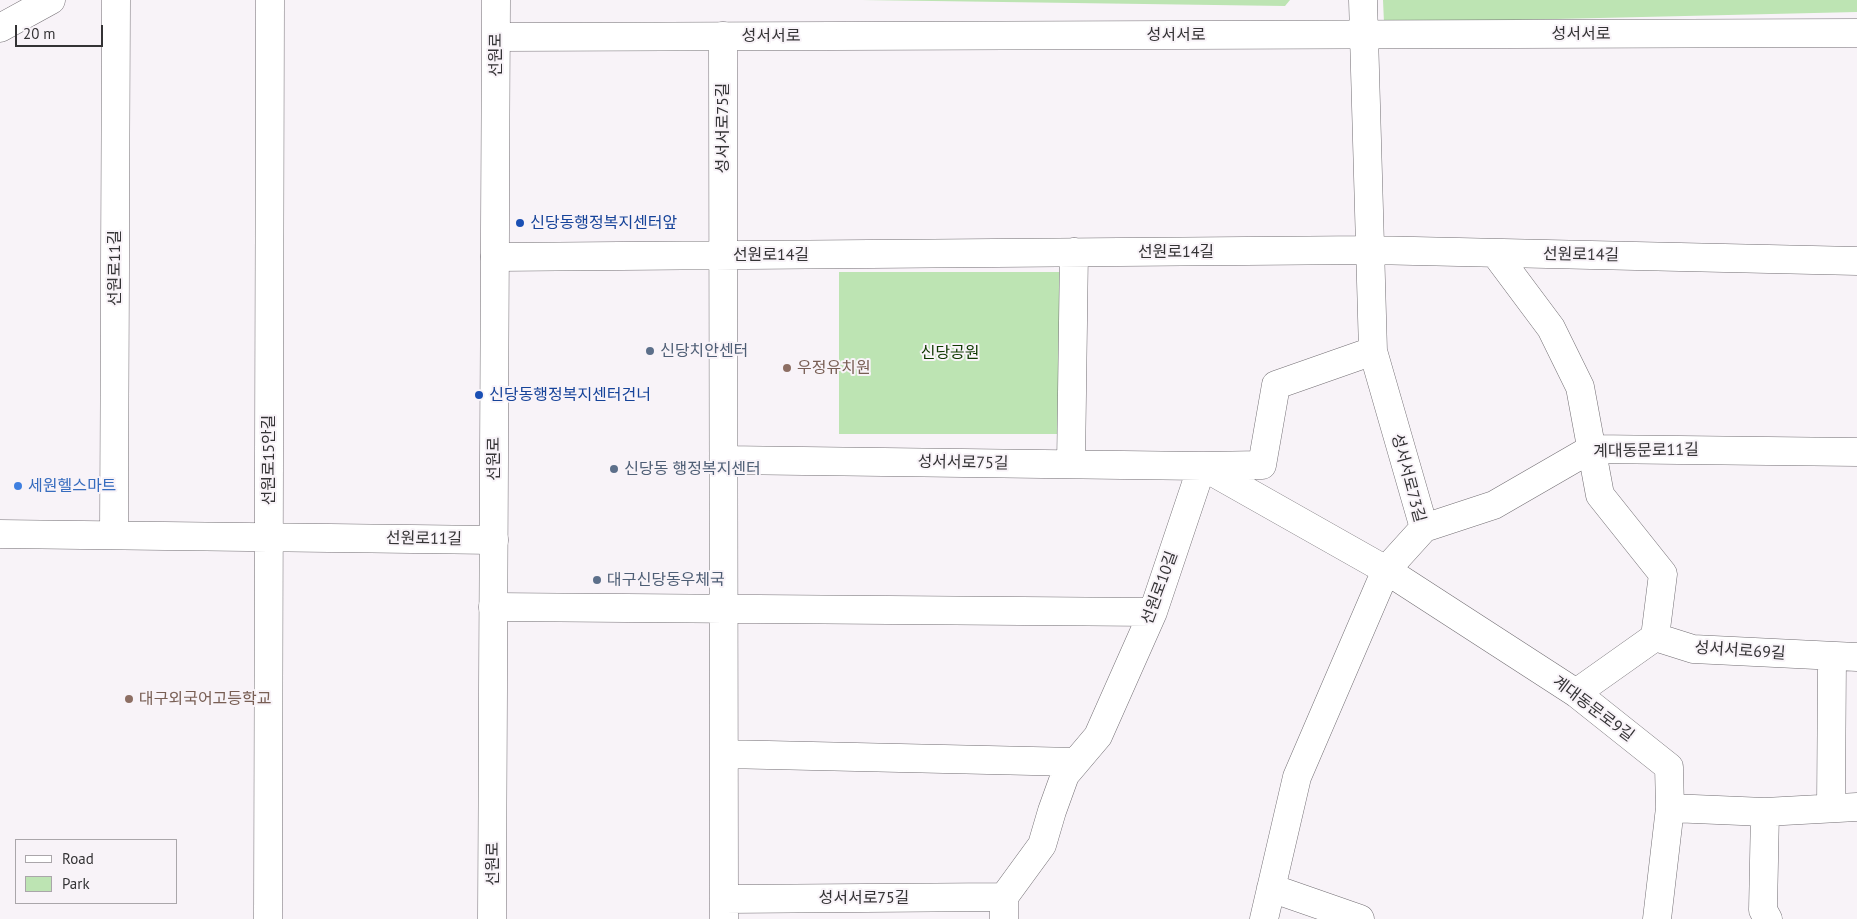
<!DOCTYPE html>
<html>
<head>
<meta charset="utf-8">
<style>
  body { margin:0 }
  #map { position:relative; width:1857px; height:919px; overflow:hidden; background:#f8f3f8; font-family:"PT Sans",sans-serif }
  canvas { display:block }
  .legend { position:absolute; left:15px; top:839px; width:162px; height:65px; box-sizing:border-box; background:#f8f3f8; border:1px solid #aaa6aa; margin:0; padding:6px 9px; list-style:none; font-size:15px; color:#343335 }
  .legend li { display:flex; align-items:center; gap:10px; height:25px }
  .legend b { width:25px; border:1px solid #aaa6aa }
  .scale { position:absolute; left:15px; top:25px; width:88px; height:22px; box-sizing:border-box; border:2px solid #343335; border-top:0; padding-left:6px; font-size:15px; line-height:18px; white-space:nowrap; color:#343335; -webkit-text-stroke:4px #f8f3f8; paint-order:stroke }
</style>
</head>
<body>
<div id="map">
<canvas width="1857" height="919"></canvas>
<ul class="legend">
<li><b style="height:6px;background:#fff"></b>Road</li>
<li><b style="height:14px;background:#bde4b3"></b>Park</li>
</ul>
<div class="scale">20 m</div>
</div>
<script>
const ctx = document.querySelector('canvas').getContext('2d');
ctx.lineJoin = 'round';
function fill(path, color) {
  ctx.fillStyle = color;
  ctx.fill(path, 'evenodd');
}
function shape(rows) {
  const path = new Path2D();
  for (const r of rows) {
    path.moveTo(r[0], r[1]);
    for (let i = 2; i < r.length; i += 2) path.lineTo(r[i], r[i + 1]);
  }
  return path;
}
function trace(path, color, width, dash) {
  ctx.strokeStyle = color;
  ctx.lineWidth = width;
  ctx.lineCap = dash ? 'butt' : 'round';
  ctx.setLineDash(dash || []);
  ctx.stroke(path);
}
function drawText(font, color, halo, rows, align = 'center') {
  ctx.font = font + ' "PT Sans","Noto Sans KR",sans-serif';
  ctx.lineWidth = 4;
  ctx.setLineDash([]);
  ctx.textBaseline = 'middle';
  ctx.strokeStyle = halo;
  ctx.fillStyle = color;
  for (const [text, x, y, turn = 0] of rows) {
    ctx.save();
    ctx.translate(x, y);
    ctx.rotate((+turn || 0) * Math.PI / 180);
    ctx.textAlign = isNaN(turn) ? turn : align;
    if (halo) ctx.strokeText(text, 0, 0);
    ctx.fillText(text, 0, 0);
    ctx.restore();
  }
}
fill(shape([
  [862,0,1290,0,1285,6],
  [1383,0,1857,0,1857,12,1384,23],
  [839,272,1061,272,1061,434,839,434]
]), '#bde4b3');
const minor = shape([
  [0,28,51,0],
  [723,36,724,919],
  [1495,253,1551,328,1580,387,1600,495,1663,574,1655,637],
  [495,257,1370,250,1857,261],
  [724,460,1202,466,1386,570,1576,693,1669,767,1670,808,1657,919],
  [1071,464,1074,252],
  [1424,528,1494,505,1591,449,1857,452],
  [0,534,494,540],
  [114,535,116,0],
  [493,607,1153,612],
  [1655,637,1693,649,1857,657],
  [1576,693,1655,637],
  [724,754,1076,762],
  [1670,808,1765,812,1857,807],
  [1831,808,1832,657],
  [1765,812,1763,910,1768,919],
  [1271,888,1360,919],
  [724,899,1004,897],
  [268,919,270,0],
  [1004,919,1004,897,1042,845,1052,811,1065,775,1098,736,1153,612,1202,466,1262,465,1276,385,1373,351],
  [1264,919,1297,777,1386,570,1424,528,1373,351,1363,0]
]);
const major = shape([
  [496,37,1857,33],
  [492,919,496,0]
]);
trace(minor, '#726e73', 29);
trace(major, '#726e73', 29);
trace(minor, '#fff', 28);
trace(major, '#fff', 28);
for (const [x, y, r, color] of [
  [520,223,5,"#1a4fb4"],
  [650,351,5,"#5c6f8a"],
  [787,368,5,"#8d6e63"],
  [479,395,5,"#1a4fb4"],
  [614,469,5,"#5c6f8a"],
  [18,486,5,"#3f7fe0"],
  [597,580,5,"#5c6f8a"],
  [129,699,5,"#8d6e63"]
]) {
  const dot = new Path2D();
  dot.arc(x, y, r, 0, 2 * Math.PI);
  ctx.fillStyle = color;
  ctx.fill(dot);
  trace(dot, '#f8f3f8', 2);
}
drawText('16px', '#343335', '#f8f3f8', [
  ["성서서로",1581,34],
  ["성서서로",1176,35],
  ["성서서로",771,36],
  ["선원로",496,55,-90],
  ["성서서로75길",723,128,-90],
  ["선원로14길",1176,252],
  ["선원로14길",771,255],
  ["선원로14길",1581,255,1],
  ["선원로11길",115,268,-90],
  ["계대동문로11길",1646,451,-1],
  ["선원로",494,459,-90],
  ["선원로15안길",269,460,-90],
  ["성서서로75길",963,463,1],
  ["성서서로73길",1408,478,75],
  ["선원로11길",424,539,1],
  ["선원로10길",1160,588,-70],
  ["성서서로69길",1740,651,4],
  ["계대동문로9길",1593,709,37],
  ["선원로",493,864,-90],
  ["성서서로75길",864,898]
]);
drawText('16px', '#164399', '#f8f3f8', [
  ["신당동행정복지센터앞",530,223],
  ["신당동행정복지센터건너",489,395]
], 'left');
drawText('16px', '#4e5e75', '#f8f3f8', [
  ["신당치안센터",660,351],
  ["신당동 행정복지센터",624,469],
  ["대구신당동우체국",607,580]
], 'left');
drawText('16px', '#0f3901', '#f8f3f8', [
  ["신당공원",950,353]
]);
drawText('16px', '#785e54', '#f8f3f8', [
  ["우정유치원",797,368],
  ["대구외국어고등학교",139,699]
], 'left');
drawText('16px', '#366cbe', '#f8f3f8', [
  ["세원헬스마트",28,486]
], 'left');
</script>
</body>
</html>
